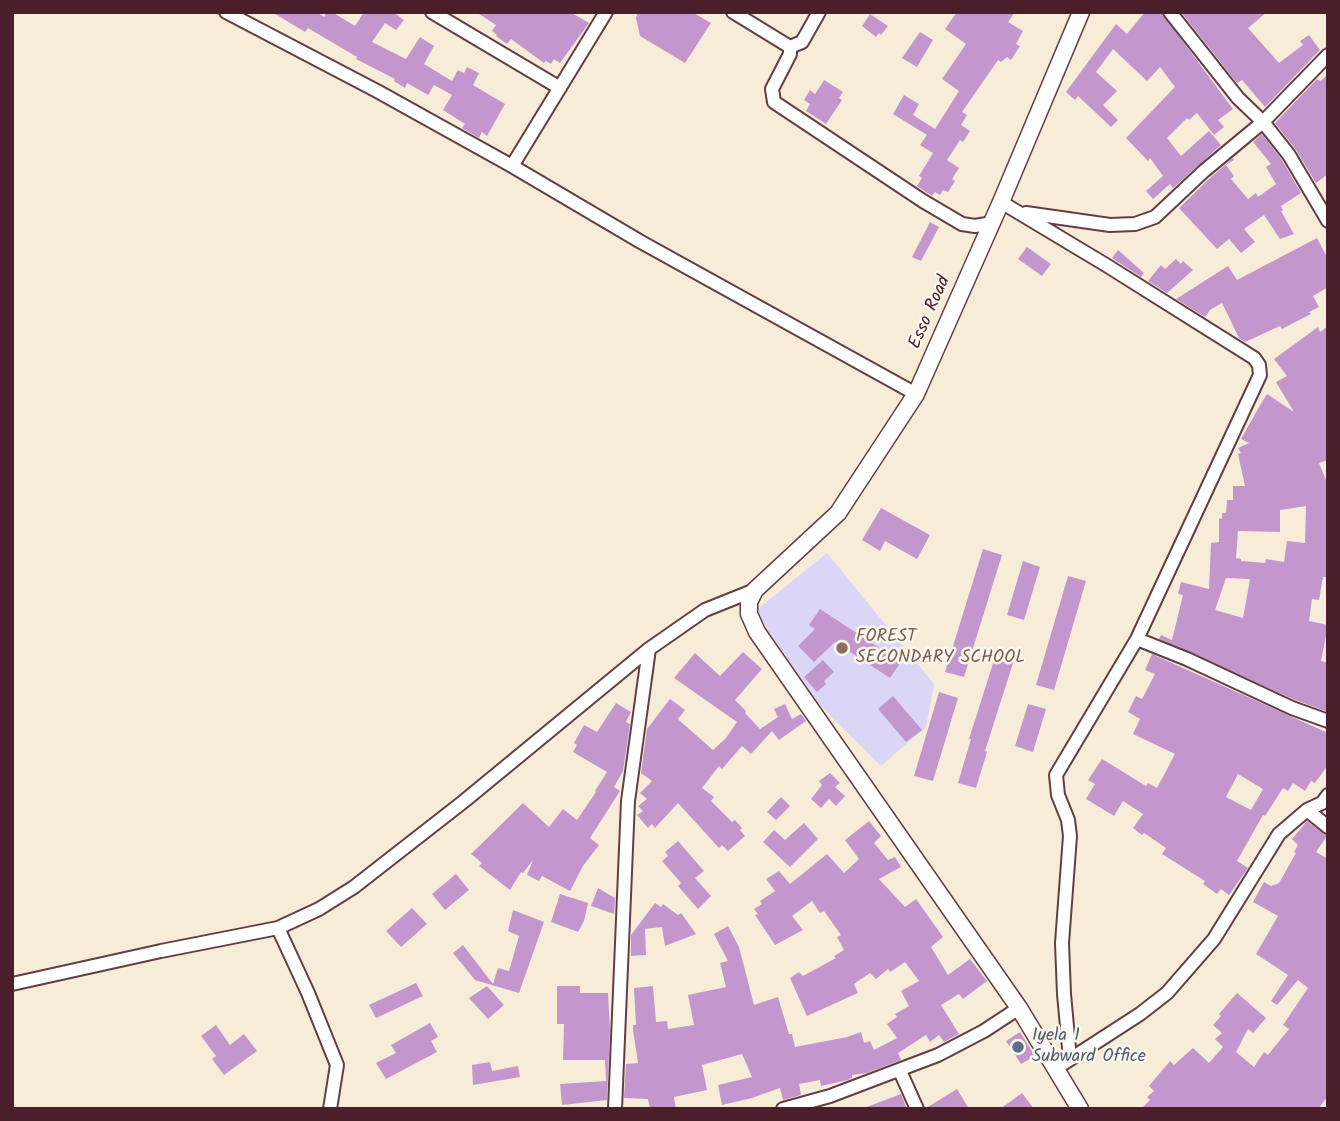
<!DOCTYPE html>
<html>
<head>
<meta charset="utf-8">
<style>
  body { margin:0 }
  #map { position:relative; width:1340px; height:1121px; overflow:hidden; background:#f6ecd8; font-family:Kalam,sans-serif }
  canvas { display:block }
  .frame { position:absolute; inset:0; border:14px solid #4a1f2b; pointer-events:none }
</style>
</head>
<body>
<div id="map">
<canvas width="1340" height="1121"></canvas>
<div class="frame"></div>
</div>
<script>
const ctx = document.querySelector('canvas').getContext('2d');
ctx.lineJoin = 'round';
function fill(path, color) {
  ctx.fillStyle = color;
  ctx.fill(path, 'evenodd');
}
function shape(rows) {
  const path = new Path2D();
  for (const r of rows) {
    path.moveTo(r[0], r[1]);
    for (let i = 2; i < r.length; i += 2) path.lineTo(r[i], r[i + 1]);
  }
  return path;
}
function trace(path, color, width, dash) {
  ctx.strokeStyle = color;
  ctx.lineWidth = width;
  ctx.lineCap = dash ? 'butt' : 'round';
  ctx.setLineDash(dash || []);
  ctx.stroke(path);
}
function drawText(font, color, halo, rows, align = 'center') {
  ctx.font = font + ' Kalam,sans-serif';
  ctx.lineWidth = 5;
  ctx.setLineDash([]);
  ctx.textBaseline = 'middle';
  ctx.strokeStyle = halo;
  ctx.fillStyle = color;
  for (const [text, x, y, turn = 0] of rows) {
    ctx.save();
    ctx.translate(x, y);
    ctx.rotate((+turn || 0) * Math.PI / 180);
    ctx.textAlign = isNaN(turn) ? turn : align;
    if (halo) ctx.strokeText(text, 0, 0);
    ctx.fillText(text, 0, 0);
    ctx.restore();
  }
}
fill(shape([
  [827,553,934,684,926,727,881,766,819,704,755,611]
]), '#dbd6f7');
fill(shape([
  [272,12,317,12,324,17,327,12,332,12,355,26,364,12,393,12,404,20,396,30,385,23,372,42,406,59,420,37,434,46,424,64,452,81,458,70,464,73,467,67,479,73,473,85,505,104,487,136,482,132,479,138,462,128,465,124,443,110,452,95,434,85,428,95,407,83,405,88,394,81,395,79,356,59,357,57,308,28,305,32],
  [476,12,570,12,589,23,560,63,554,59,551,64,546,61,544,63,511,39,507,44,496,36,497,35,492,31,496,25],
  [638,12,692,12,711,23,685,63,640,36,636,18],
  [957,12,1015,12,1008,22,1023,31,1016,44,1020,46,1011,60,1007,57,1001,62,998,60,962,112,967,115,961,125,970,131,963,142,960,140,947,160,959,168,952,179,955,181,948,192,943,190,940,195,935,192,932,196,917,186,922,178,919,176,933,153,920,145,927,135,893,114,904,95,919,104,913,115,935,129,959,91,942,79,966,44,945,29],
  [1145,12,1161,12,1233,109,1218,120,1224,127,1214,135,1197,113,1189,120,1187,118,1167,138,1181,156,1209,131,1221,145,1173,188,1170,184,1153,199,1146,191,1163,176,1150,158,1148,161,1126,138,1175,87,1160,67,1147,81,1113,49,1096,72,1117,91,1103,105,1118,120,1111,127,1078,96,1075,100,1066,92,1116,24,1127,34],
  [1181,12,1267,12,1248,28,1279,63,1303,45,1300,41,1309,35,1320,50,1265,107,1242,80,1237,83],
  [870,14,888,26,881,35,879,33,876,37,862,26],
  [920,32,933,40,917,67,902,58],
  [1328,75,1328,174,1316,183,1296,150,1275,123,1317,79,1320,81],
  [824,80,843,92,839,98,842,100,826,124,806,111,810,104,804,100,810,90,815,94],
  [1262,134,1282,160,1301,193,1281,206,1283,210,1281,211,1294,234,1280,239,1264,215,1244,229,1255,242,1241,253,1229,239,1217,249,1179,208,1210,178,1233,158,1234,160,1226,165,1234,176,1231,179,1248,199,1256,193,1258,197,1276,184,1266,167,1271,164,1253,142],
  [930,222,939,227,921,261,912,257],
  [1317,238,1328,259,1328,287,1313,296,1319,307,1309,312,1311,314,1282,329,1280,326,1245,342,1239,338,1222,303,1210,310,1205,317,1176,299,1228,266,1237,280],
  [1027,247,1051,264,1042,276,1018,259],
  [1118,250,1144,273,1141,277,1112,258],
  [1176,259,1181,264,1183,261,1193,270,1167,293,1148,281,1161,265,1165,269],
  [1328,326,1328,460,1319,463,1328,485,1328,577,1323,577,1319,600,1312,599,1309,621,1328,625,1321,661,1328,663,1328,712,1295,700,1159,639,1161,635,1172,640,1183,595,1178,594,1181,582,1209,589,1211,543,1219,542,1219,518,1222,519,1222,513,1226,513,1227,500,1233,500,1233,486,1245,486,1238,454,1241,453,1238,448,1249,443,1241,439,1259,407,1267,394,1294,412,1276,382,1287,376,1274,359,1318,327,1320,332],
  [1306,506,1305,543,1287,541,1284,562,1266,559,1265,563,1241,561,1241,559,1236,558,1238,531,1280,532,1280,510],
  [1226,578,1250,579,1243,618,1215,610],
  [881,508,930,535,917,559,885,541,880,551,862,540],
  [983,549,1002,555,964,677,945,672],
  [1023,561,1040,567,1024,620,1007,615],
  [1068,576,1086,581,1054,690,1036,685],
  [820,609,901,662,890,678,835,642,814,662,798,646,815,629,809,625],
  [743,652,762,669,735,700,746,711,745,713,760,729,778,717,774,709,785,704,792,719,801,714,806,721,779,740,772,731,751,754,742,746,722,769,719,766,702,788,714,797,711,801,732,822,735,820,742,828,740,830,745,836,728,851,722,845,719,848,678,803,655,828,652,824,648,828,637,815,643,811,638,806,647,799,640,793,652,781,641,773,647,729,670,699,685,710,678,719,680,721,713,750,726,738,737,722,674,678,695,653,720,676],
  [996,654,1014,660,985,751,987,752,976,788,958,783,971,739,969,739],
  [1152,654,1328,733,1328,765,1315,783,1311,781,1305,791,1293,783,1288,791,1283,788,1265,816,1263,815,1237,861,1248,868,1229,895,1221,889,1217,894,1203,884,1205,881,1162,854,1166,848,1144,833,1142,835,1133,828,1143,814,1123,801,1114,816,1086,799,1095,784,1088,780,1102,759,1146,786,1148,783,1157,788,1175,754,1133,734,1140,719,1128,712,1136,696,1142,699,1155,674,1145,670],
  [1238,774,1263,789,1251,810,1226,797],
  [823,660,834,672,824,681,826,684,817,692,804,677],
  [939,692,958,698,933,781,914,776],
  [893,696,922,730,906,742,878,709],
  [616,703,631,712,626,722,630,724,623,771,614,787,620,791,590,838,599,845,583,866,570,891,542,876,539,881,527,875,533,860,523,873,521,872,510,890,479,866,482,863,471,854,523,803,549,827,563,809,577,820,596,792,595,791,607,772,573,752,577,745,574,743,584,725,597,732],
  [1028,704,1046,709,1033,752,1015,746],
  [830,773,840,783,835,787,845,796,836,806,829,799,821,808,811,799,822,785,819,781],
  [781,797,790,806,776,820,767,812],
  [869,821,881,836,874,843,888,860,895,857,901,867,879,879,905,907,916,899,943,937,931,947,948,975,970,959,987,981,963,999,959,994,941,1005,959,1034,944,1042,939,1035,930,1042,926,1035,898,1053,901,1060,867,1073,852,1075,852,1078,848,1080,821,1086,820,1080,799,1084,801,1095,783,1100,780,1088,752,1098,722,1105,718,1085,752,1077,742,1054,702,1065,707,1090,674,1097,676,1109,650,1109,648,1099,624,1098,626,1064,638,1063,633,1030,633,1025,636,1025,634,988,653,986,656,1022,667,1021,668,1029,694,1025,688,995,726,987,720,963,728,961,714,934,728,926,739,947,754,1005,778,997,789,1034,792,1034,795,1047,847,1037,861,1032,864,1043,870,1041,874,1050,897,1038,887,1024,897,1017,895,1014,909,1006,901,991,919,981,905,962,890,972,888,969,876,979,870,973,854,984,858,993,807,1016,790,978,799,972,803,976,836,958,834,956,844,950,837,937,841,935,824,911,820,913,812,901,792,916,803,930,775,945,755,915,758,914,754,909,762,904,760,901,775,891,766,879,779,871,790,884,827,854,844,873,859,859,845,840],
  [1307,821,1327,836,1316,852,1328,859,1328,1096,1318,1109,1141,1109,1150,1100,1147,1097,1154,1091,1149,1086,1170,1061,1174,1065,1193,1048,1209,1063,1223,1047,1215,1039,1222,1033,1213,1025,1221,1016,1219,1014,1237,993,1266,1018,1253,1033,1248,1029,1236,1052,1254,1067,1264,1052,1268,1055,1289,1029,1283,1025,1308,988,1298,980,1277,1005,1271,1001,1288,975,1256,954,1278,916,1253,902,1264,882,1271,886,1279,883,1296,853,1294,852,1298,845,1292,839],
  [804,823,818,839,790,867,763,842,774,830,785,840],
  [678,841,704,871,695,878,711,896,698,909,678,886,681,883,662,861,668,856,665,852],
  [456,874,469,890,445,910,432,894],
  [598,888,615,898,614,914,591,906],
  [560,894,588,903,584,921,578,932,551,922],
  [655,903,661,907,663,904,678,915,681,913,696,934,665,946,662,927,645,929,646,955,631,956,631,935],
  [412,908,427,924,401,947,386,931],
  [513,910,544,922,519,993,475,980,453,953,463,945,493,984,498,968,509,971,519,936,508,931],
  [416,983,423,996,376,1018,369,1005],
  [487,986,504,1005,488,1019,469,998],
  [557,986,580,986,580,993,608,993,610,1030,607,1100,562,1105,560,1084,606,1081,605,1060,563,1060,564,1024,557,1024],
  [430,1023,438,1037,431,1041,437,1052,386,1079,376,1063,396,1053,391,1045],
  [216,1025,230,1045,244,1034,257,1051,224,1075,212,1059,216,1056,201,1036],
  [1020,1032,1035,1056,1021,1064,1006,1041],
  [490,1062,492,1071,518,1066,520,1077,473,1085,472,1065],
  [957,1089,969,1109,926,1109,926,1108],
  [1022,1093,1034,1109,1000,1109],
  [901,1094,907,1109,865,1109,864,1108]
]), '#c397ce');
const street = shape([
  [226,12,377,91,512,166,641,242,916,394],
  [432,12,560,88],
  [733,12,790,47,802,42,819,12],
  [1170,12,1238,98,1263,122,1289,155,1328,221],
  [790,47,790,54,772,89,774,102,923,201,962,224,975,226,992,223],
  [512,166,606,12],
  [1001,202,1106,265,1254,358,1259,365,1260,375,1137,639,1056,775,1058,795,1068,820,1070,836,1062,943,1064,994,1070,1059],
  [1026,213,1110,225,1135,224,1155,217,1204,171,1263,122,1328,55],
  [1137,639,1187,659,1292,708,1328,721],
  [1307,810,1328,827],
  [278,928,308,993,337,1065,330,1109],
  [12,984,161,951,278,928,319,909,354,887,463,802,649,649,705,610,755,590],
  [1055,1069,1140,1014,1167,993,1214,939,1279,834,1307,810,1322,803,1328,795],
  [900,1071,917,1109],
  [615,1109,628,801,649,649],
  [783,1109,830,1096,938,1055,984,1031,1019,1008]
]);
const secondary = shape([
  [1080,1109,1019,1008,757,632,749,614,749,602,755,590,838,513,916,394,1001,202,1081,12]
]);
trace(street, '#643e45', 16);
trace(secondary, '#643e45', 19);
trace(street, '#fff', 12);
trace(secondary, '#fff', 16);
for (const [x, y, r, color] of [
  [842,648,7,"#8d6e63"],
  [1018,1047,7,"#5c6f8a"]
]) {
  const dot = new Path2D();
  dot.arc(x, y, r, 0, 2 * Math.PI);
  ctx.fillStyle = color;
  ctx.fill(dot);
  trace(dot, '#fbf7ec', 2.5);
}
drawText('18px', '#4a1f2b', '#fbf7ec', [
  ["Esso Road",931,313,-66]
]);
drawText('18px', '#785e54', '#fbf7ec', [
  ["FOREST",856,638],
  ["SECONDARY SCHOOL",856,659]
], 'left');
drawText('18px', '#4e5e75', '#fbf7ec', [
  ["Iyela 1",1032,1037],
  ["Subward Office",1032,1058]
], 'left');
</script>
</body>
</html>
